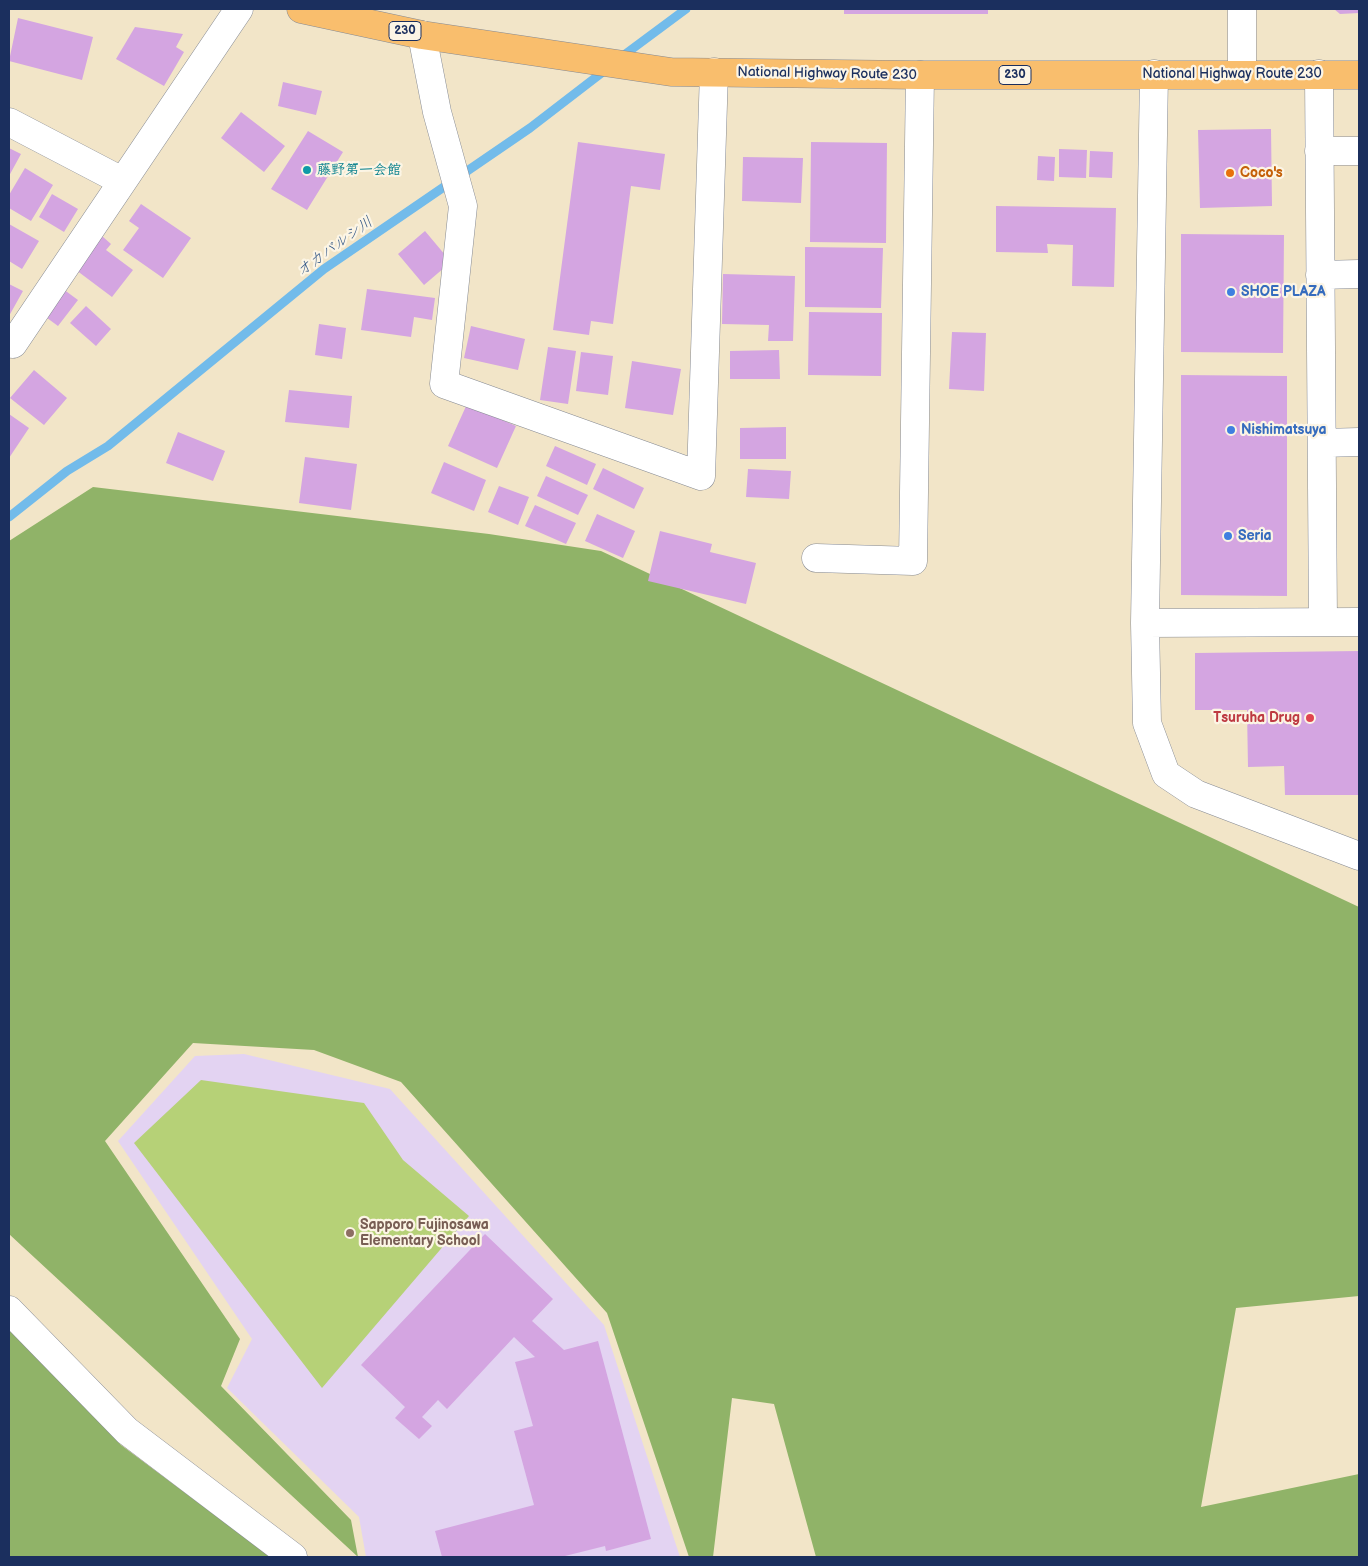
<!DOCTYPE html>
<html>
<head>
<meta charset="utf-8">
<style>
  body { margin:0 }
  #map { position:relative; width:1368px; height:1566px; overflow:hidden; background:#f2e5c8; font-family:"Balsamiq Sans",sans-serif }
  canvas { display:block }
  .frame { position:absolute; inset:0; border:10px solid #1b2f5e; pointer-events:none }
</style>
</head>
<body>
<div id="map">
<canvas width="1368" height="1566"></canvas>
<div class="frame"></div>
</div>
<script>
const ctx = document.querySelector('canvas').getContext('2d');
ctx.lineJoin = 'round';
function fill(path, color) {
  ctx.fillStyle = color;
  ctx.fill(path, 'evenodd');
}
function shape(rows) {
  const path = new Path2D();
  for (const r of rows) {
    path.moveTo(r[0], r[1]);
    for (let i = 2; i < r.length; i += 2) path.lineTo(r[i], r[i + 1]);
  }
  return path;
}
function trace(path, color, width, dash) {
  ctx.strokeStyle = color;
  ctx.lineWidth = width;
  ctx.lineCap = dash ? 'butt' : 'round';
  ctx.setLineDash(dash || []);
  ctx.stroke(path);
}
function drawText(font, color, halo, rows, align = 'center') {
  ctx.font = font + ' "Balsamiq Sans","Klee One",sans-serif';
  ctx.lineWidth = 4.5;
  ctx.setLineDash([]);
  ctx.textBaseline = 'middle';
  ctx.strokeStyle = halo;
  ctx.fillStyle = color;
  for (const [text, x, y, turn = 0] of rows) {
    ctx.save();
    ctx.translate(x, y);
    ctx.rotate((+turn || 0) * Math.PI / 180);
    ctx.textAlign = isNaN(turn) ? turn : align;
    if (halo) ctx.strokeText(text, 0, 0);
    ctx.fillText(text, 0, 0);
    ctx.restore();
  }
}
fill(shape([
  [244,1054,390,1089,604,1325,680,1557,366,1557,359,1517,227,1388,252,1339,118,1141,195,1056]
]), '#e3d3f2');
fill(shape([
  [201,1080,364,1103,403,1160,469,1216,322,1388,134,1143]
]), '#b6d177');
fill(shape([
  [93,487,489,534,601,551,1359,907,1359,1296,1236,1308,1201,1507,1359,1474,1359,1557,816,1557,774,1404,732,1398,713,1557,689,1557,607,1313,401,1082,314,1050,193,1043,105,1141,240,1339,221,1386,351,1520,358,1557,9,1234,9,541],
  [9,1312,121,1445,271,1557,9,1557]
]), '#90b368');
trace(shape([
  [620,58,686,9],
  [9,517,67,471,108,446,324,269,530,128,608,68]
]), '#72bbea', 9);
fill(shape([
  [844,9,988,9,988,14,844,14],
  [1334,9,1359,9,1359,13,1340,14],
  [18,18,93,37,82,80,9,61],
  [135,27,183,34,176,47,184,52,164,86,116,59],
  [283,82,322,91,316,115,278,106],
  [241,112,285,146,264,172,221,138],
  [1271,129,1272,206,1200,208,1198,130],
  [308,131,343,152,307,210,271,189],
  [578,142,665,154,660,190,631,186,613,324,591,321,589,335,553,330],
  [811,142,887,143,886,243,810,242],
  [9,148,21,154,9,176],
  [1059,149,1087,150,1086,178,1059,177],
  [1090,151,1113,152,1112,178,1089,177],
  [1038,156,1055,157,1054,181,1037,180],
  [743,157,803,158,801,203,742,201],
  [25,168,53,185,31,221,9,208,9,195],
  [52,194,78,209,64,232,39,217],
  [141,204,191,238,163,278,123,250,139,228,129,221],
  [996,206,1116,208,1114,287,1072,286,1073,245,1047,244,1048,253,996,252],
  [9,224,39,241,22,269,9,261],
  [425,231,451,262,424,285,398,254],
  [1181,234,1284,235,1283,353,1181,352],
  [102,236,111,244,106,250,133,270,112,297,76,270],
  [805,247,883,248,881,308,805,307],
  [723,274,795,276,793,341,768,341,769,325,722,324],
  [9,284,23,291,9,316],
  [63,289,78,300,58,326,43,315],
  [367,289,435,298,432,320,414,317,411,337,361,330],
  [86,306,111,329,96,346,70,323],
  [809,312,882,313,881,376,808,375],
  [319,324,346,328,342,359,315,355],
  [471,326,525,339,518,370,464,358],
  [952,332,986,333,984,391,949,389],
  [548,347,576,351,568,404,540,400],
  [779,350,780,379,730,379,730,351],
  [581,352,613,356,608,395,576,391],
  [632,361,681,369,673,415,625,408],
  [34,370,67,398,44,425,10,398],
  [1181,375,1287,376,1287,596,1181,595],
  [289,390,352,396,349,428,285,422],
  [467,404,516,426,497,468,448,446],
  [9,414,29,428,9,458],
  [786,427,786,459,740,459,740,428],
  [178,432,225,451,213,481,166,463],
  [555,446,596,464,587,485,546,466],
  [305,457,357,464,351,510,299,503],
  [444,462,486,480,474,511,431,493],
  [603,468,644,488,634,509,593,489],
  [748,469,791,471,789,499,746,497],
  [546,476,588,495,578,515,537,496],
  [499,486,529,497,518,525,488,512],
  [535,505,576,523,566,544,525,526],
  [597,514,635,531,623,558,585,541],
  [660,531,712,544,710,552,756,563,746,604,648,581],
  [1359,651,1359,795,1285,795,1284,766,1248,767,1247,710,1195,710,1195,653],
  [485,1234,553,1299,532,1321,564,1350,598,1341,651,1539,606,1551,605,1546,561,1557,442,1557,435,1531,534,1505,514,1431,533,1426,515,1362,535,1357,514,1337,447,1409,438,1400,422,1417,432,1426,419,1439,395,1418,405,1407,361,1365]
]), '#d4a5e1');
const minor = shape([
  [1242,9,1242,74],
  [422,35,437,112,463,206,444,384,701,476,714,72],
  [1154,74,1145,623,1147,723,1166,774,1196,794,1359,856],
  [1319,74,1323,622],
  [9,122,122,181],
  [1319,151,1359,151],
  [1320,275,1359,274],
  [9,342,13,344,239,9],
  [1322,443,1359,442],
  [816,558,913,561,920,75],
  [1145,623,1359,622],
  [9,1310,127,1431,293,1557]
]);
const highway = shape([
  [301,9,422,35,671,72,920,75,1359,75]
]);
trace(minor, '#868a93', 29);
trace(highway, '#868a93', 29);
trace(minor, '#fff', 28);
trace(highway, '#f9be6d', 28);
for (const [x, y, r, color] of [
  [307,170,5,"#0f9aa8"],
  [1230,173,5,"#e8710a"],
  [1231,292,5,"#3f7fe0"],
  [1231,430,5,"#3f7fe0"],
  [1228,536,5,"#3f7fe0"],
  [1310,718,5,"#e0444e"],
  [350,1233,5,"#8d6e63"]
]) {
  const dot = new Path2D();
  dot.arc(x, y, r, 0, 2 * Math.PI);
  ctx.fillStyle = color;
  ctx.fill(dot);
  trace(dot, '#fcf5e5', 2);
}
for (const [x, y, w] of [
  [405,31,32],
  [1015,75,32]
]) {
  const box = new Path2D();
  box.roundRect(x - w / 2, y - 9.5, w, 19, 4);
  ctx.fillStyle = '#fcf5e5';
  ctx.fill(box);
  trace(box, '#1b2f5e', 1);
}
drawText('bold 12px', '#1b2f5e', null, [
  ["230",405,31],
  ["230",1015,75]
]);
drawText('14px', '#1b2f5e', '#fcf5e5', [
  ["National Highway Route 230",827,74,1],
  ["National Highway Route 230",1232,74]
]);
drawText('bold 14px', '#0d838f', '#fcf5e5', [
  ["藤野第一会館",317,170]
], 'left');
drawText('bold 14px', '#c56008', '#fcf5e5', [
  ["Coco's",1240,173]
], 'left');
drawText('bold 14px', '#366cbe', '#fcf5e5', [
  ["SHOE PLAZA",1241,292],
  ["Nishimatsuya",1241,430],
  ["Seria",1238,536]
], 'left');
drawText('bold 14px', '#be3a42', '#fcf5e5', [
  ["Tsuruha Drug",1300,718]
], 'right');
drawText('bold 14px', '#785e54', '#fcf5e5', [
  ["Sapporo Fujinosawa",360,1225],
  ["Elementary School",360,1241]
], 'left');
drawText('italic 15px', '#355988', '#fcf5e5', [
  ["オカバルシ川",335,247,-36]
]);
</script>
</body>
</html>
